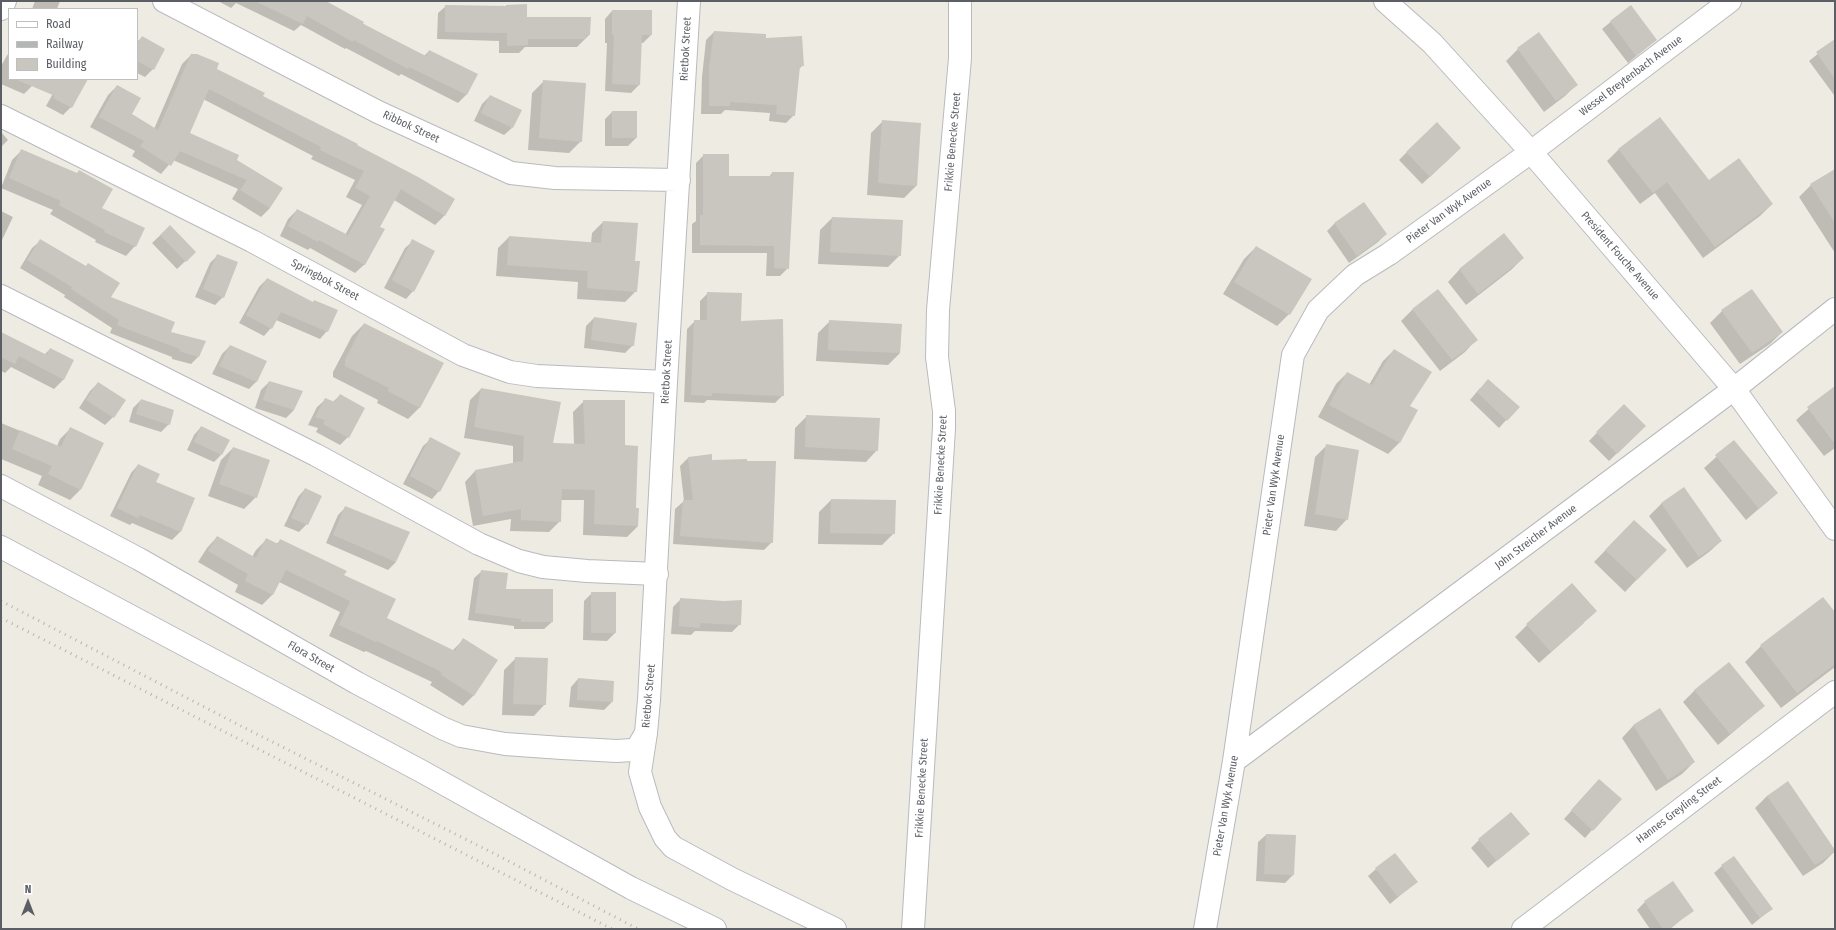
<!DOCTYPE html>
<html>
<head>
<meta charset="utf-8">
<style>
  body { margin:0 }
  #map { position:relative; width:1836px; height:930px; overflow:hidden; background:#eeece2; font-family:"Fira Sans Condensed",sans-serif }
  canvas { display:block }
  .frame { position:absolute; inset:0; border:2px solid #5b5e64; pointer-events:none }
  .legend { position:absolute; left:8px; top:8px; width:130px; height:72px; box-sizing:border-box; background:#fff; border:1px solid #bdbfc1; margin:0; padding:5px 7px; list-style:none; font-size:12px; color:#5b5e64 }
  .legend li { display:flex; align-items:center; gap:8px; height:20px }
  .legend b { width:20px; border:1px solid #bdbfc1 }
  .north { position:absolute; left:8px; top:882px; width:40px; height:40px; -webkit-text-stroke:3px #fff; paint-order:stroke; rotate:0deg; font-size:11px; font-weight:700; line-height:16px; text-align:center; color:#5b5e64 }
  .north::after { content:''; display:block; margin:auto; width:14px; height:18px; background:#5b5e64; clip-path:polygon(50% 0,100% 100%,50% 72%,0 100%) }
</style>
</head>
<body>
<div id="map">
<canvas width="1836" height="930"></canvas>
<div class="frame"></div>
<ul class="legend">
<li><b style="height:5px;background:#fff"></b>Road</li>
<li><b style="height:5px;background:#b4b5b5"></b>Railway</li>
<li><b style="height:11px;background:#c9c6bf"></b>Building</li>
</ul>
<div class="north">N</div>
</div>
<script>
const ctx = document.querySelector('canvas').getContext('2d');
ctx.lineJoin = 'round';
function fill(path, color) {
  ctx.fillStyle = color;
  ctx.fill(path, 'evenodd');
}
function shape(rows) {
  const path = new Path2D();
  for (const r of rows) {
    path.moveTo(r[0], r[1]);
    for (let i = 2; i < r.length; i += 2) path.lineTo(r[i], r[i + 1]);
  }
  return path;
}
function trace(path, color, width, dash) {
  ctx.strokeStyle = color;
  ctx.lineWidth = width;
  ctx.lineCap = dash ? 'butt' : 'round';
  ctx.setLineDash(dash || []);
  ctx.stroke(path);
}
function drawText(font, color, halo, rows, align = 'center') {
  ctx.font = font + ' "Fira Sans Condensed",sans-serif';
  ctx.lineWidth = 3;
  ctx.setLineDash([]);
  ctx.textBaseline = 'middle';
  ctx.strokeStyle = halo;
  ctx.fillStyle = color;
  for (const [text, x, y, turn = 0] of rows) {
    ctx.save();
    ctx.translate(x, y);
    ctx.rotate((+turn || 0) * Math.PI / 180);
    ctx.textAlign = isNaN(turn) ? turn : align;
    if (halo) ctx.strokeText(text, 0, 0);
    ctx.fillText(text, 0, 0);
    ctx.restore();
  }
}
fill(shape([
  [35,1,60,1,57,9,32,9],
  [218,1,320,1,424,56,429,51,476,74,466,95,458,103,401,74,399,76,346,48,345,49,301,25,294,31,236,3,231,8],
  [446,6,505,7,506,6,526,18,589,35,577,47,525,47,519,53,499,53,499,41,437,39,438,13],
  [1630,6,1656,40,1628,63,1602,29],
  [612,11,651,35,643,43,641,43,639,85,631,93,605,91,607,43,605,43,605,19],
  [714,32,765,39,803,65,799,69,794,115,786,123,769,121,770,113,725,110,721,114,701,114,702,77,706,40],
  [142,37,164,50,153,69,145,77,137,73,137,42],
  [1835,40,1835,94,1834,95,1809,61],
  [1518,49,1577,84,1565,96,1544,112,1506,61],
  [9,52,9,79,35,79,32,86,24,94,1,84,1,66],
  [191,55,262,97,454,200,444,216,435,225,394,200,379,227,365,264,355,273,310,248,308,250,280,236,288,219,297,210,345,235,362,205,346,197,355,180,311,159,313,156,203,99,189,134,236,161,270,208,261,217,232,199,238,189,173,160,161,174,132,156,135,151,90,127,108,95,117,86,131,114,154,129,182,64],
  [61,79,87,79,71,107,63,115,46,106],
  [544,81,581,141,569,153,528,150,532,93],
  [490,96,512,128,504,135,474,121,482,104],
  [612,112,636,138,628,146,605,146,605,119],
  [883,121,916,186,904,198,867,195,871,133],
  [1,132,8,140,1,147],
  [1619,149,1708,181,1772,204,1760,216,1703,258,1655,193,1640,204,1607,161],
  [22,150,101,209,135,246,126,256,95,242,96,240,50,214,53,210,1,188,12,160],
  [1407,152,1452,156,1422,184,1399,160],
  [704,155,728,177,769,177,772,173,793,173,788,268,780,276,766,276,767,253,692,253,692,224,696,221,696,163],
  [1835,181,1835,253,1799,197,1811,185],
  [1363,203,1386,234,1378,242,1349,263,1327,231,1334,224],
  [1,211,13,217,1,242],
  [832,218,902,221,900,255,888,267,818,264,820,230],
  [603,222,637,224,634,262,636,291,625,302,577,299,578,282,496,276,498,248,509,237,591,243,592,233],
  [170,226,195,252,177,269,152,243],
  [1504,235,1523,258,1511,270,1466,305,1448,282,1459,270],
  [40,241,110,298,170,333,199,356,191,364,172,359,172,357,110,333,112,328,64,297,65,295,20,268,32,248],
  [413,241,413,291,406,299,384,288,405,248],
  [1256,247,1289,314,1277,326,1223,294,1244,259],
  [218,255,223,297,215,305,195,297,210,263],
  [267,279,327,331,320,339,276,320,271,328,264,336,239,323,259,287],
  [708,293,740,322,783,395,775,403,707,400,704,403,684,402,687,329,695,321,700,321,700,301],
  [1413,309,1476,340,1465,352,1440,371,1401,321],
  [1722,311,1782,332,1770,344,1740,364,1710,323],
  [594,318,633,345,625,353,584,348,586,326],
  [830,321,901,325,900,353,888,365,816,361,818,333],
  [364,324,420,407,408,419,377,403,378,400,333,377,333,372,352,336],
  [1,333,44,355,50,349,64,379,54,389,11,367,5,373,1,371],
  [230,346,257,381,249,389,212,374,222,354],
  [1394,350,1409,406,1417,411,1399,443,1388,454,1318,417,1336,384,1347,373,1369,385,1383,361],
  [269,382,294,410,286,418,255,408,261,390],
  [98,383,113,417,105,425,79,408,90,391],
  [1835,386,1835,448,1824,456,1796,420],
  [1480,388,1518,407,1499,428,1470,400],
  [481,389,552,444,574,445,573,412,584,401,624,446,638,526,627,537,583,535,584,500,561,500,560,521,549,532,510,531,511,519,473,526,465,482,475,471,513,464,513,446,464,438,470,400],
  [340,395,348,437,340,445,316,432,318,428,308,425,317,407,325,400,333,402],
  [141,400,169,424,161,432,129,422,133,408],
  [1624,405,1645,426,1609,461,1589,441],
  [807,416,877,450,866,462,794,459,795,428],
  [1,423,57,446,60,439,71,428,80,490,70,500,38,485,42,476,1,459],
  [201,427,221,455,214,462,187,450,194,435],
  [431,439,439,491,432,499,403,484,423,446],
  [1734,441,1777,493,1746,520,1704,468],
  [1327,445,1347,519,1336,531,1304,526,1315,457],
  [233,448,256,497,244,509,208,496,221,460],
  [688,458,711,461,772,542,764,550,673,544,675,509,684,501,680,466],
  [138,465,155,482,194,499,180,532,172,540,132,523,130,525,110,516,131,473],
  [305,489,307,524,299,532,284,526,298,497],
  [1684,489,1721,541,1709,552,1687,568,1649,516,1661,504],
  [831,500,894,533,882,545,818,544,819,512],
  [346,507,396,562,388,570,326,543,338,515],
  [1634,521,1665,550,1625,592,1594,562],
  [217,537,252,557,256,550,266,540,276,544,281,540,343,576,386,619,452,651,464,639,474,695,463,706,430,685,432,682,366,651,364,652,329,636,340,612,279,582,273,594,262,605,235,592,238,585,198,562,207,548],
  [482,571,505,590,552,622,544,629,514,629,514,626,468,620,474,578],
  [592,593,615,633,607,641,583,640,584,601],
  [1823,598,1835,613,1835,667,1781,708,1745,662,1761,646],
  [681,599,740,624,732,632,695,631,691,635,671,634,673,607],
  [1584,623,1539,663,1515,637,1527,625],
  [516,658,545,704,534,716,502,715,504,670],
  [578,679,612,702,604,710,569,707,571,687],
  [1695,690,1764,706,1718,745,1683,702],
  [1660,709,1694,762,1682,774,1656,791,1622,738,1633,726],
  [1788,783,1835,851,1823,863,1803,876,1755,808,1767,796],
  [1592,788,1592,830,1585,838,1564,819],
  [1528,834,1488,868,1471,848,1479,840],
  [1266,835,1295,836,1293,875,1285,883,1256,881,1258,842],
  [1722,866,1771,909,1752,925,1714,873],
  [1376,869,1416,882,1390,904,1368,876],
  [1673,882,1693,910,1670,929,1650,929,1637,910,1645,902]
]), '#0003');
fill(shape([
  [255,1,326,1,364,22,363,24,426,56,429,50,478,74,467,95,409,67,408,69,354,40,353,42,307,16,303,24],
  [527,4,527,17,591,17,590,35,586,35,586,39,528,39,528,45,507,46,507,33,445,32,445,5,506,6,506,5],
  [1631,5,1657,40,1636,56,1610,21],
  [612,10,652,10,652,35,642,35,640,85,612,84,614,35,612,35],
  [714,31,766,34,766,38,802,36,804,66,800,66,795,116,776,114,777,105,730,102,730,106,709,106,709,68],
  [1539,32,1578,85,1556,101,1517,48],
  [142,36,165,49,154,70,137,61,137,45],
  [1835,39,1835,79,1816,52],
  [191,54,197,54,219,63,217,69,265,93,263,96,358,144,357,145,420,178,455,199,445,216,401,189,380,227,385,229,365,265,319,240,318,242,288,226,297,209,348,235,370,196,355,188,364,171,320,150,321,147,209,89,190,133,239,155,237,160,283,188,270,208,240,190,247,180,180,151,171,166,140,146,144,141,99,117,117,85,141,98,132,114,158,130],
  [15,79,88,79,72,108,53,98,55,96],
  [543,80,586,83,582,142,539,138],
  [490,95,522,110,513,128,481,113],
  [612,111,637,111,637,138,612,138],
  [1660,117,1709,180,1739,158,1773,204,1715,247,1667,182,1653,193,1618,149],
  [882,120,921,123,917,186,878,183],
  [1437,122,1461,148,1430,177,1406,152],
  [21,149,77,173,79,170,113,189,102,208,145,228,136,247,104,232,105,230,59,205,61,201,9,178],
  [703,154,729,154,729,176,772,176,772,172,794,172,789,269,774,268,774,246,700,245,700,215,703,215],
  [1835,169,1835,223,1810,184],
  [1364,202,1387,234,1357,256,1334,223],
  [832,217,903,220,901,256,830,252],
  [603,221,638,223,635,261,640,261,637,292,587,288,588,271,507,265,509,236,601,243],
  [170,225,196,252,186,262,160,235],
  [1504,233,1524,258,1478,294,1459,269],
  [40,239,86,266,88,263,120,283,111,297,175,322,171,332,206,341,199,357,179,351,180,349,117,325,119,320,71,289,72,287,27,260],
  [412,239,435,251,414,292,392,280],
  [1256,246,1312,279,1290,315,1234,282],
  [217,254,238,262,224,298,203,289],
  [267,278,313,302,314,300,338,310,328,332,281,312,272,329,246,315],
  [1438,289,1478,340,1452,360,1412,309],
  [1752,289,1783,332,1752,353,1721,310],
  [707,292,742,293,741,321,783,319,784,396,712,393,712,396,691,395,694,320,707,320],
  [594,317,637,323,634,346,591,340],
  [829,320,902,324,900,353,828,350],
  [364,323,444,363,420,408,388,391,389,388,345,366,345,360],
  [1,332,47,355,50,348,74,360,64,380,19,356,15,364,1,357],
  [230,345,267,361,257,382,219,366],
  [1394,349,1432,372,1410,406,1418,410,1400,443,1329,405,1347,372,1372,385],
  [1488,379,1520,407,1507,421,1477,392],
  [269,381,303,391,294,410,263,400],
  [98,382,126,400,114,418,86,400],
  [1835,386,1835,444,1807,407],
  [481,388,561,402,553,443,585,444,583,400,625,400,625,445,638,446,636,508,639,508,638,526,594,524,595,490,562,489,561,522,521,520,521,509,483,516,475,470,523,461,524,436,474,427],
  [340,394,365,408,349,438,323,424,325,420,315,417,325,398,335,402],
  [141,399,174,410,170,425,136,414],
  [1624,404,1646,426,1617,454,1596,432],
  [806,415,880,418,878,451,805,447],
  [201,426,230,440,222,455,194,442],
  [70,427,104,443,81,490,48,474,52,466,12,449,20,430,61,447],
  [430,437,461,453,440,492,410,476],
  [1734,440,1778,493,1759,509,1715,455],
  [1326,444,1359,450,1348,520,1315,514],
  [233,447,270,460,257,498,219,484],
  [712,454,712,460,747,459,747,461,776,461,773,543,680,536,683,500,693,500,688,457],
  [138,464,160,474,156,482,195,498,181,532,140,515,138,518,117,508],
  [1684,487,1722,541,1699,557,1661,503],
  [305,488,322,496,308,525,291,518],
  [831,499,896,500,895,534,830,533],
  [345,506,410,532,396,562,333,535],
  [1634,520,1667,550,1637,580,1605,550],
  [217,536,256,558,266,538,278,544,280,539,347,571,344,575,396,599,387,618,455,651,463,638,498,660,474,696,440,674,442,672,377,641,376,642,339,625,350,601,286,570,273,595,245,581,248,574,208,551],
  [481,570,508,573,506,589,553,589,553,622,521,622,521,619,475,613],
  [1572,583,1597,611,1551,652,1526,624],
  [591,592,616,592,616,633,591,633],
  [1823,597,1835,612,1835,664,1797,693,1760,645],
  [680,598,724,601,742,600,741,625,700,623,700,628,679,626],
  [515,657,548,658,546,705,513,704],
  [1729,662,1765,706,1730,734,1694,690],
  [578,678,614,681,613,702,577,700],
  [1660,708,1695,762,1668,780,1633,725],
  [1599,779,1622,799,1593,831,1571,810],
  [1788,781,1835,850,1835,852,1815,865,1767,796],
  [1511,812,1530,834,1497,861,1478,839],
  [1266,834,1296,835,1294,875,1264,874],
  [1395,853,1418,882,1398,897,1375,868],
  [1734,856,1773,909,1760,918,1721,865],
  [1673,881,1694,911,1668,929,1663,929,1644,901]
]), '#c9c6bf');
const minor = shape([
  [164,1,378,112,511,173,555,178,679,180],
  [1385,1,1432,43,1531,152,1734,389,1835,529],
  [1,9,5,1],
  [1,116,252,241,463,355,510,372,537,376,666,382],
  [1,296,316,455,479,544,519,561,543,567,587,571,657,574],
  [1,486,139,559,357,683,442,728,461,736,505,744,562,748,617,751,632,750,638,747,646,733,649,700,666,382,689,1],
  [1,547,421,771,631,888,715,929],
  [646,733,640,772,650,807,665,838,673,847,732,879,835,929],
  [1234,761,1734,389,1835,309],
  [913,929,944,428,944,411,937,357,938,310,960,58,960,1],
  [1205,929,1234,761,1293,355,1318,310,1355,275,1389,254,1531,152,1730,1],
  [1523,929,1835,692]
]);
trace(minor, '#b8babf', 24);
trace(minor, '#fff', 22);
trace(shape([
  [1,601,237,724,493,853,638,929],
  [1,618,612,929]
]), '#b4b5b5', 3, [1, 5]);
drawText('11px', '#5b5e64', '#fff', [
  ["Rietbok Street",686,49,-87],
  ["Wessel Breytenbach Avenue",1631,76,-37],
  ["Ribbok Street",411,127,25],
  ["Frikkie Benecke Street",953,142,-85],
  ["Pieter Van Wyk Avenue",1449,211,-36],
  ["President Fouche Avenue",1620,256,49],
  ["Springbok Street",325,280,28],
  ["Rietbok Street",667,372,-87],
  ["Frikkie Benecke Street",941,465,-87],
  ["Pieter Van Wyk Avenue",1274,485,-82],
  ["John Streicher Avenue",1536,537,-37],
  ["Flora Street",311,657,30],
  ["Rietbok Street",649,696,-85],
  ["Frikkie Benecke Street",922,788,-87],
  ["Pieter Van Wyk Avenue",1226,806,-80],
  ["Hannes Greyling Street",1679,810,-37]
]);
</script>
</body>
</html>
